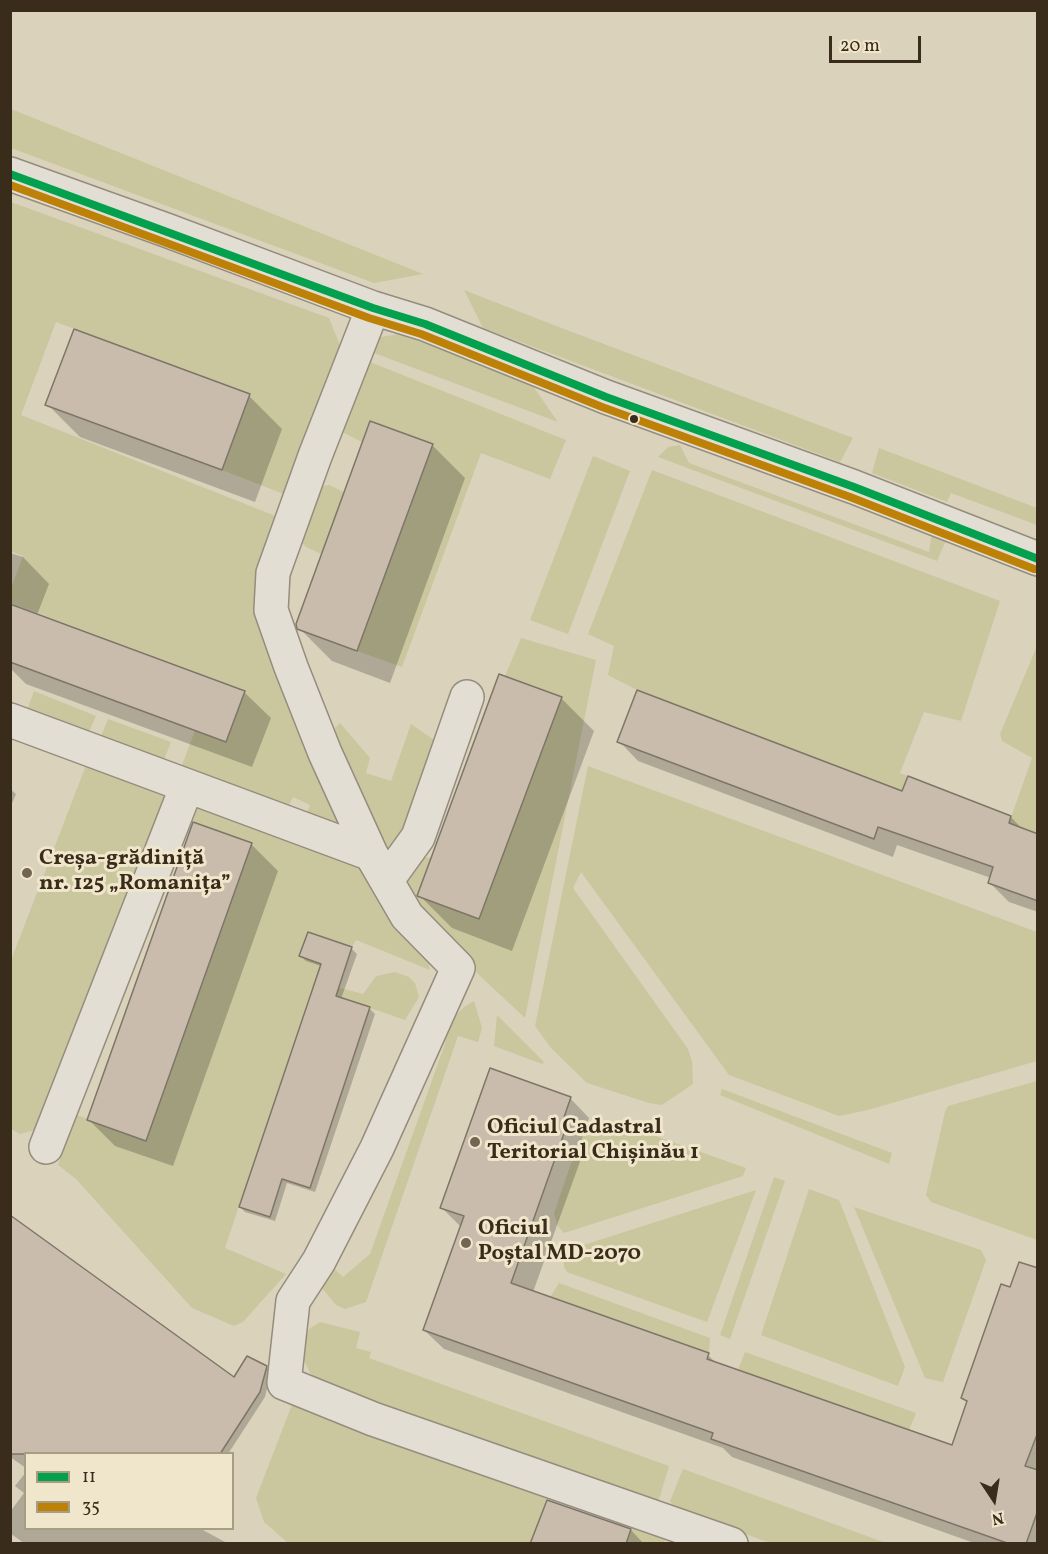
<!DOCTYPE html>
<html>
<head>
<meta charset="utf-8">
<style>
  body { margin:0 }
  #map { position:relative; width:1048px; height:1554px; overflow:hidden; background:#dbd2bc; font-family:Vollkorn,serif }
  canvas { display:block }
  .frame { position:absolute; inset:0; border:12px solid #3a2c1a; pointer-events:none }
  .legend { position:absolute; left:24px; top:1452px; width:210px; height:78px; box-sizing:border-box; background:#f0e6cb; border:2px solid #a79c84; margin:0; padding:8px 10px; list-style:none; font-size:18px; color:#3a2c1a }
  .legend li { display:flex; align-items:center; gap:12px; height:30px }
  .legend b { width:30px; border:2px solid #a79c84 }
  .north { position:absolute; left:964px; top:1470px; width:60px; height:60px; -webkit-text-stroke:4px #f0e6cb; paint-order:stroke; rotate:168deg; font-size:16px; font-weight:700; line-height:24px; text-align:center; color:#3a2c1a }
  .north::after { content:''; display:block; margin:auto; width:21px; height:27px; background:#3a2c1a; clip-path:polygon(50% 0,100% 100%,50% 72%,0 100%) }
  .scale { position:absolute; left:829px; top:36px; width:92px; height:27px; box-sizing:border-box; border:3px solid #3a2c1a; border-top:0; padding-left:8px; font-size:18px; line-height:21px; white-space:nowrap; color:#3a2c1a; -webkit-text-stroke:4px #f0e6cb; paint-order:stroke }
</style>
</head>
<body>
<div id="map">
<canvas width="1048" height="1554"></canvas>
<div class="frame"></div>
<ul class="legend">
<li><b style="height:8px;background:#03a04e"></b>11</li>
<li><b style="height:8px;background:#be8108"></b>35</li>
</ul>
<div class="north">N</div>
<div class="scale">20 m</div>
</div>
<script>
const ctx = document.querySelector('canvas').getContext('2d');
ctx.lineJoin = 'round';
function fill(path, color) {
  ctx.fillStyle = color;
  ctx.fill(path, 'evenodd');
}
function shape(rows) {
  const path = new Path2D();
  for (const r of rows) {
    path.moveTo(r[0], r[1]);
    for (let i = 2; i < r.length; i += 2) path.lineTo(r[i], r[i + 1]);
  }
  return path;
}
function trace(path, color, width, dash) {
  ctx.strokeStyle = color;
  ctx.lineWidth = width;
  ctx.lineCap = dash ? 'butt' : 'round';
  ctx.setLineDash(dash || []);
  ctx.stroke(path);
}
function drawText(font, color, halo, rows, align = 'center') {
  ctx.font = font + ' Vollkorn,serif';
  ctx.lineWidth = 6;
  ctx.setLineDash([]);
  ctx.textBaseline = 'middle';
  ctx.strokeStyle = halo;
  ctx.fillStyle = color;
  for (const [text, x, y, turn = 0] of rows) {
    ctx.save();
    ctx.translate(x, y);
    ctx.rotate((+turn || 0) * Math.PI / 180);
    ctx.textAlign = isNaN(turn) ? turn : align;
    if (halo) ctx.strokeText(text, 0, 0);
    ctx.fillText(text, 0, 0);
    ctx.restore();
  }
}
fill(shape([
  [11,109,423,274,374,283,11,148],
  [11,202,329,318,345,358,294,498,222,470,250,394,56,322,21,415,283,519,256,599,338,821,324,828,304,819,310,805,293,797,286,811,180,771,195,730,226,742,245,690,11,603,10,591,23,556,10,551],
  [464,290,551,324,853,438,840,462,483,328],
  [399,334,530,382,558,422,374,353,371,345,375,338],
  [365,360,566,440,550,479,481,453,402,667,357,651,433,444,370,421,362,442,344,433,341,424],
  [680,445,689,463,929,552,932,532,947,538,937,561,658,457,668,447],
  [879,448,1037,508,1037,525,951,493,947,502,872,473],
  [593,456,630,471,568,634,530,620],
  [652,470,1000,601,961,721,924,712,900,773,908,776,902,791,637,690,608,675,614,646,588,634],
  [329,485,344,492,321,554,306,547,301,542,317,492,322,486],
  [521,638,596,660,525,1018,479,975,426,919,409,893,407,881,417,856,431,858,417,896,479,919,562,697,505,676],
  [1037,646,1037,834,1009,823,1032,758,1002,741,1000,734],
  [34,691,96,716,87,737,26,713],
  [108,719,171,742,162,765,99,741],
  [340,723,370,758,366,773,391,781,411,724,437,742,403,843,389,850,379,844,331,732],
  [88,760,166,796,35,1130,20,1134,11,1129,10,963],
  [588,766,1037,932,1037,1061,868,1110,839,1116,729,1075,581,872,573,888,688,1049,692,1061,693,1084,662,1105,649,1103,587,1083,551,1048,535,1026],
  [204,805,365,870,425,948,430,970,356,940,352,947,308,932,299,956,344,972,337,987,363,994,376,976,395,972,409,977,415,983,419,997,405,1020,312,988,225,1248,286,1274,243,1322,234,1326,192,1308,76,1179,58,1165,74,1114,146,1140,252,843,193,822,197,810],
  [474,1001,482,1028,478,1042,458,1036,366,1302,345,1309,336,1305,321,1287,334,1268,343,1277,370,1254,445,1044,449,1023,464,1007],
  [497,1015,544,1062,542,1064,494,1046],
  [1037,1081,1037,1240,931,1202,926,1195,945,1112,948,1106],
  [722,1089,892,1153,889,1164,720,1095],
  [610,1120,746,1168,743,1176,564,1233,557,1225,554,1213,579,1140,598,1123],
  [774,1177,785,1181,730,1339,720,1335],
  [809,1189,839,1200,905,1367,898,1386,761,1335],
  [756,1190,707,1322,567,1272,564,1267,563,1254,571,1249],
  [854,1207,981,1250,986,1260,943,1382,925,1378],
  [559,1283,710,1338,709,1353,549,1299],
  [320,1322,360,1332,356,1348,371,1352,369,1358,669,1466,657,1506,330,1392,310,1373,301,1354,309,1329],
  [745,1352,916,1413,909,1430,738,1370],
  [300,1401,549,1492,530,1544,288,1543,264,1522,256,1498,291,1407],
  [683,1469,886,1543,770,1543,675,1508,670,1501],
  [634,1523,666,1536,664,1543,626,1544]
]), '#cac69e');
fill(shape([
  [249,396,282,429,255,502,80,437,47,404],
  [432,445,465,478,390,683,332,661,299,628],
  [10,553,23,557,49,584,37,615,244,692,271,718,252,767,26,684,10,668],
  [561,698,594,731,512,951,452,928,419,895],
  [619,741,903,793,1011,817,1024,831,1038,836,1038,912,1009,902,989,882,991,878,897,845,893,857,638,761],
  [10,789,16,794,10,808],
  [251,844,278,871,173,1166,115,1146,89,1120],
  [309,934,352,949,357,954,341,999,370,1009,375,1014,315,1192,287,1183,275,1221,245,1212,240,1207,321,966,306,961,301,956],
  [570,1098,589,1118,581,1141,586,1145,533,1292,708,1355,717,1364,953,1447,968,1403,962,1398,1011,1289,1038,1270,1038,1544,977,1544,732,1457,723,1448,444,1349,424,1330,461,1227,442,1208],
  [10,1217,235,1380,266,1367,271,1372,265,1397,228,1454,26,1454,26,1468,10,1457],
  [26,1472,26,1528,199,1528,229,1544,25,1544,10,1533,10,1512,24,1493,15,1486],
  [548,1501,631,1530,644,1544,532,1544]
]), '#0003');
const building = shape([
  [74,329,250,394,222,470,45,405,74,329],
  [370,421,433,444,357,651,297,629,296,624,370,421],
  [10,604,245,691,226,742,10,662,10,604],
  [499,674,562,697,479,919,417,896,499,674],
  [637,690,902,791,908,776,1011,816,1009,823,1038,834,1038,901,988,883,993,867,878,827,874,839,617,742,637,690],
  [193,822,252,843,146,1141,87,1120,193,822],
  [308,932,352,947,336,996,370,1007,310,1188,282,1179,270,1217,239,1207,321,964,299,956,308,932],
  [490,1068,571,1097,562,1123,567,1125,511,1283,709,1353,707,1359,952,1445,967,1401,961,1398,1001,1284,1010,1287,1019,1262,1038,1268,1038,1432,1025,1466,1038,1470,1038,1510,1026,1544,1010,1544,711,1439,713,1433,423,1330,464,1216,440,1208,490,1068],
  [10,1215,234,1377,247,1356,267,1366,260,1392,220,1454,10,1454,10,1215],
  [547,1500,631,1529,626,1544,530,1544,547,1500]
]);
fill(building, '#cabcac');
trace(building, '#7d7668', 1.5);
const minor = shape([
  [10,174,166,230,373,308,425,324,606,397,854,487,1038,559],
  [373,308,315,456,273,573,271,610,291,667,325,753,371,854,407,916,458,968,377,1148,319,1261,293,1301,284,1383,373,1419,731,1544],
  [10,720,371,854],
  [387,880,418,837,467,697],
  [46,1147,187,786]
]);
trace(minor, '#948d7e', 36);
trace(minor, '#e3ded3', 33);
trace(shape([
  [10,174,373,308,425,324,606,397,854,487,1038,559]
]), '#03a04e', 8);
trace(shape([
  [10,185,369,318,421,334,602,407,850,497,1034,569]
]), '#be8108', 8);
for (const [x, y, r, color] of [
  [634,419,5,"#3a2c1a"],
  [27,873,6,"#726653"],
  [475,1142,6,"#726653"],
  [466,1243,6,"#726653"]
]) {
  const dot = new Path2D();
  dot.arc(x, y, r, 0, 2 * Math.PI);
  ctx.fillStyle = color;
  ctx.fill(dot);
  trace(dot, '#f0e6cb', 2);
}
drawText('bold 22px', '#3a2c1a', '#f0e6cb', [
  ["Creșa-grădiniță",39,860],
  ["nr. 125 „Romanița”",39,885],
  ["Oficiul Cadastral",487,1129],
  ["Teritorial Chișinău 1",487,1154],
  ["Oficiul",478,1230],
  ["Poștal MD-2070",478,1255]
], 'left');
</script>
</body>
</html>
